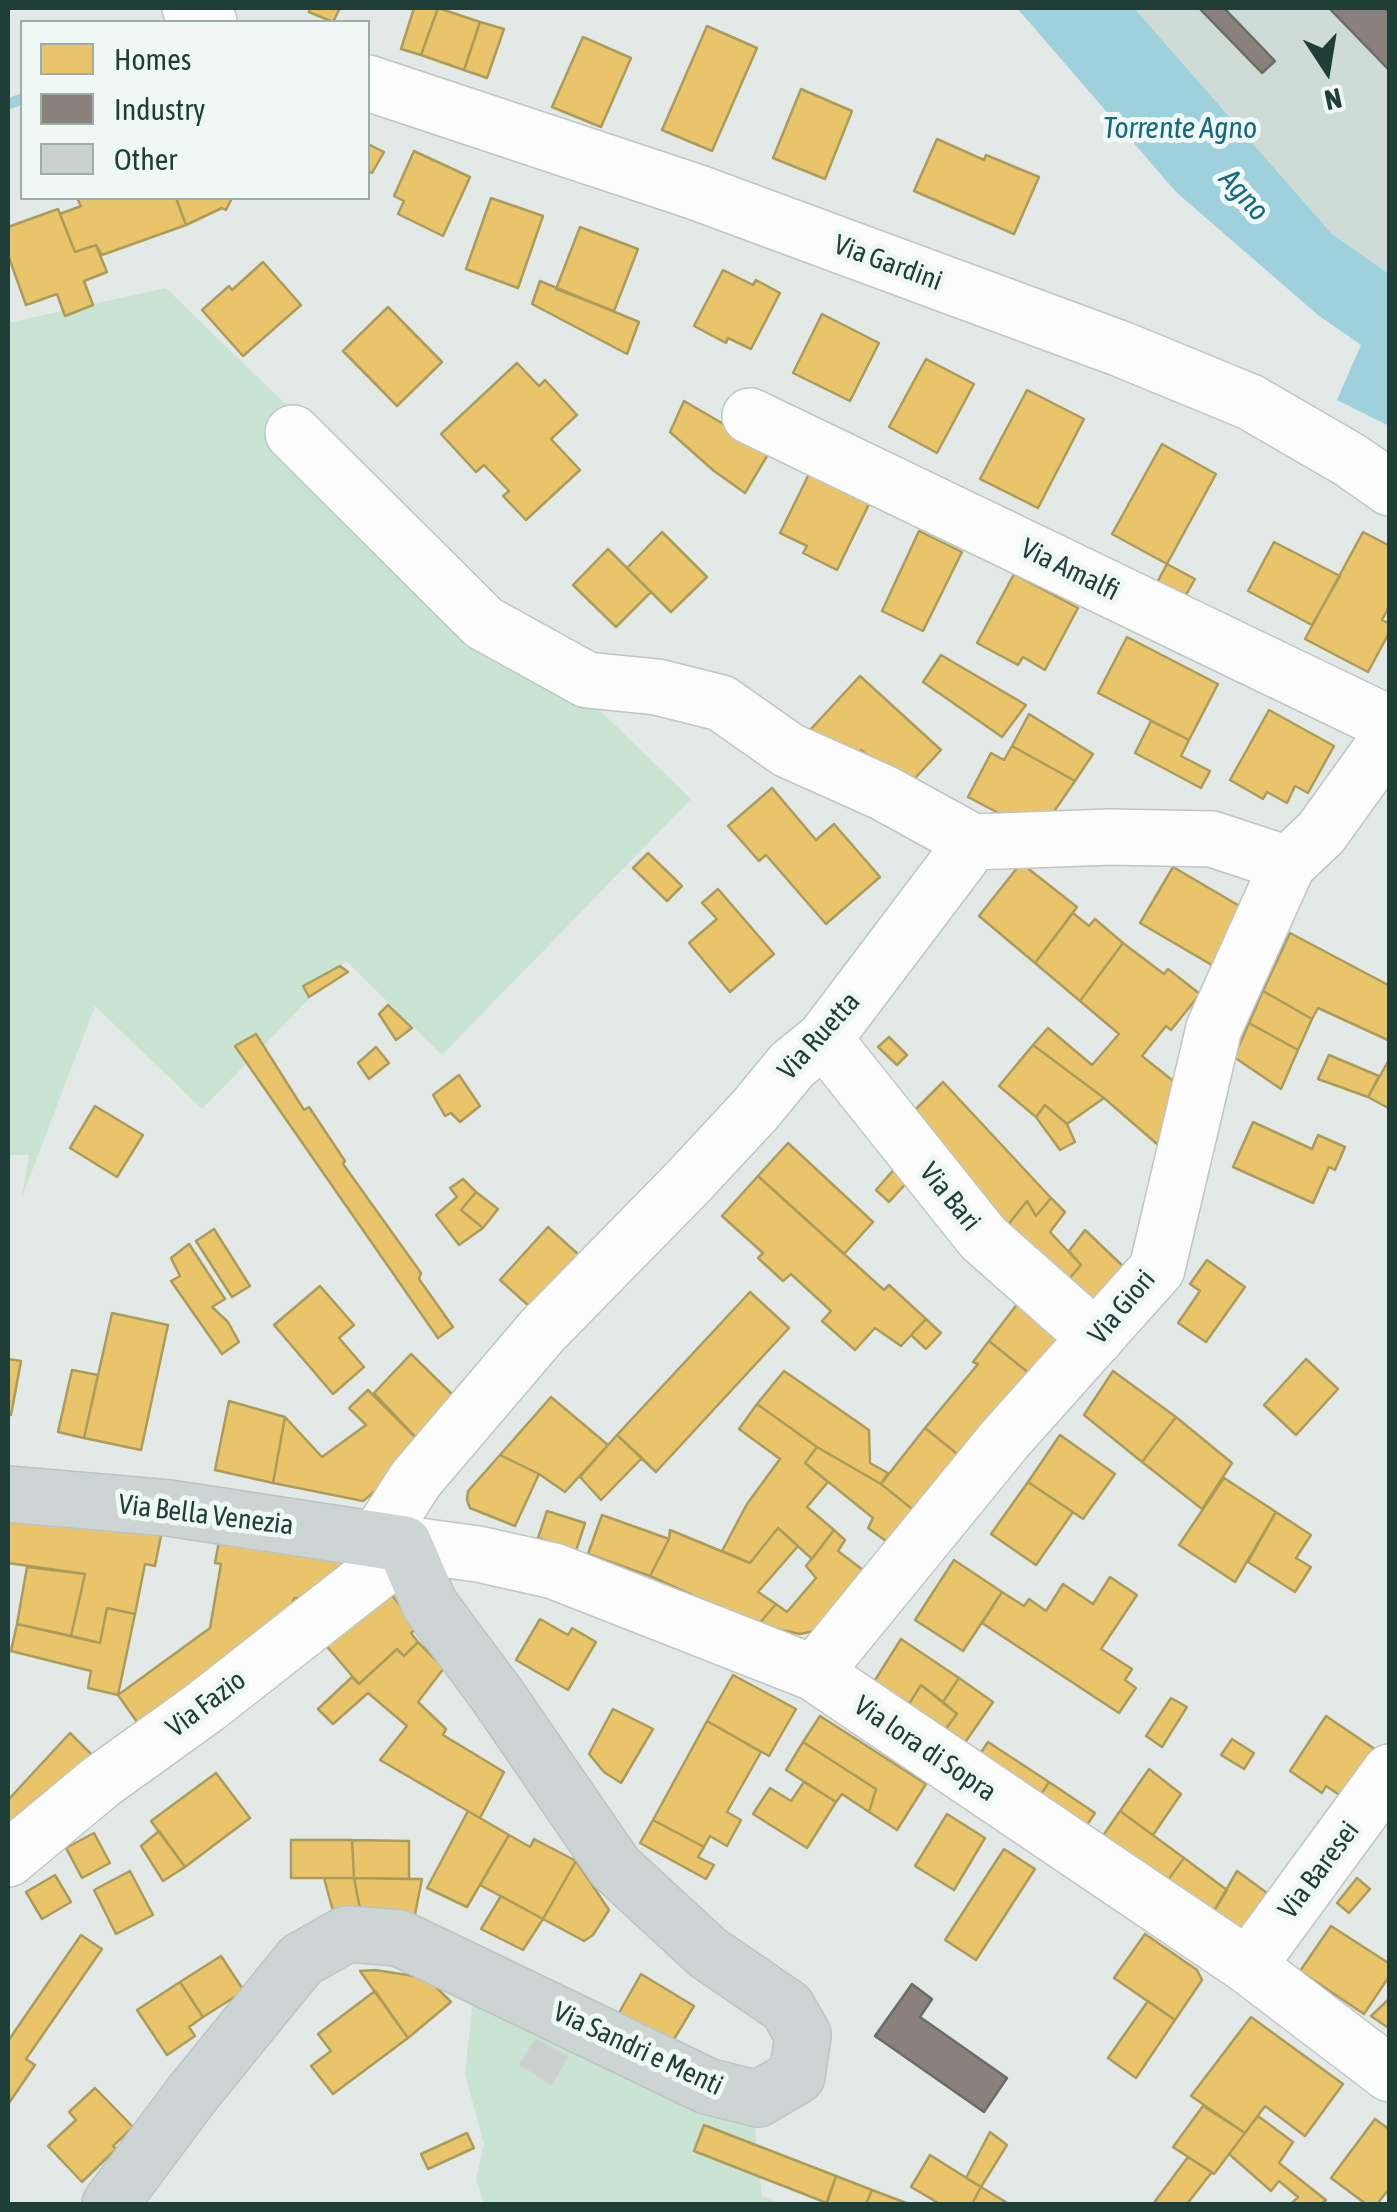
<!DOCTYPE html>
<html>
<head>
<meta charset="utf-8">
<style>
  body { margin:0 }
  #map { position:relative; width:1397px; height:2212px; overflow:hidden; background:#e2e9e6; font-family:"Asap Condensed",sans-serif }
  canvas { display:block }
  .frame { position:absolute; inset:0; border:10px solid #1e3e37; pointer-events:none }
  .legend { position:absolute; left:20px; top:20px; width:350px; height:180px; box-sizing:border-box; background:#f0f8f5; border:2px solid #9caea9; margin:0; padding:12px 18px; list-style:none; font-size:30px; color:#1e3e37 }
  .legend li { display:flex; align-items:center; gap:20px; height:50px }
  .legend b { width:50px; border:2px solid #9caea9 }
  .north { position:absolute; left:1277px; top:20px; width:100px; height:100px; -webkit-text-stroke:8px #f0f8f5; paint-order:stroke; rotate:168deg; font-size:28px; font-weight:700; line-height:40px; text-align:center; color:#1e3e37 }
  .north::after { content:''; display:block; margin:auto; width:35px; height:45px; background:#1e3e37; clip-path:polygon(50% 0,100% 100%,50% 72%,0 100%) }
</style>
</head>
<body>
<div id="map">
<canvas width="1397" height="2212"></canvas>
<div class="frame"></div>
<ul class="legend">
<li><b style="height:28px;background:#e9c46a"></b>Homes</li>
<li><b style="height:28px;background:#8a817c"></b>Industry</li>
<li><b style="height:28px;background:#c9d0cd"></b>Other</li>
</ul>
<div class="north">N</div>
</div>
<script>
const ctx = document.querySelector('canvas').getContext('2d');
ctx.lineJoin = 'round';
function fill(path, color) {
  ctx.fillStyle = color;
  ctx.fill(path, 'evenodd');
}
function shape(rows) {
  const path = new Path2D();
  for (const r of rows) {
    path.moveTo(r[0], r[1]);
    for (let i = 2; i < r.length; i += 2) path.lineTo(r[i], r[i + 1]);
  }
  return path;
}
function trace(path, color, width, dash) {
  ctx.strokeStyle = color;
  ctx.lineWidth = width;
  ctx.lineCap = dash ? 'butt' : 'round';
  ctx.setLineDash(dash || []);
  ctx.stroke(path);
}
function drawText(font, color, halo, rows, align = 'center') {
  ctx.font = font + ' "Asap Condensed",sans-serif';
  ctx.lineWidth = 10;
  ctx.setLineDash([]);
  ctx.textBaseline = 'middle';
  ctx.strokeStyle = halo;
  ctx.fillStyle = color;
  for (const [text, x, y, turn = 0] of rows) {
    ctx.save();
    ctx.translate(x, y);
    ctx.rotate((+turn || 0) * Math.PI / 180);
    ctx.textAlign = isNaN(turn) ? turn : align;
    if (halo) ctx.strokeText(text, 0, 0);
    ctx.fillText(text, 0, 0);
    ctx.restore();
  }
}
fill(shape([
  [1134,8,1389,8,1389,274,1332,234]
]), '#cfdbd6');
fill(shape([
  [166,288,691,799,442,1055,346,961,202,1109,95,1006,22,1197,29,1155,8,1155,8,323],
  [475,1978,752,2098,762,2196,782,2204,484,2204,476,2179,484,2144,465,2074]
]), '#cae4d3');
fill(shape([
  [1017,8,1134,8,1332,234,1389,274,1389,426,1337,400,1361,345,1318,315,1176,192]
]), '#9ed1dc');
const homes = shape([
  [310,8,340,8,333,22,309,12,310,8],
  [414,8,438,8,421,55,401,49,414,8],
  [438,8,480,22,464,70,421,55,438,8],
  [480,22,504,29,487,78,464,70,480,22],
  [707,26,757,48,712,151,662,130,707,26],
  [583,37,631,58,601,127,552,107,583,37],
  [801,89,852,111,825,179,773,158,801,89],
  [937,139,984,160,986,155,1039,177,1014,234,914,191,937,139],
  [368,144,384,152,372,173,368,171,368,144],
  [414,151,470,177,443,236,398,214,404,201,394,196,414,151],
  [77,198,176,198,186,225,102,255,96,245,75,252,60,214,81,206,77,198],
  [176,198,232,198,226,210,222,208,186,225,176,198],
  [491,198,543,216,518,288,466,269,491,198],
  [58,209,75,252,96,245,107,272,84,281,93,305,65,316,57,294,26,305,8,255,8,227,58,209],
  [580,227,638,249,614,311,556,289,580,227],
  [263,262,301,305,243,356,202,310,229,286,232,290,263,262],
  [723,270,753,285,756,280,780,293,751,349,728,338,726,343,694,326,723,270],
  [540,281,639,322,627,354,532,304,540,281],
  [388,307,442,362,397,406,343,351,388,307],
  [822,314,879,343,850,401,793,373,822,314],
  [926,359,974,384,937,453,889,427,926,359],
  [517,363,539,386,545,380,577,415,551,439,580,470,526,520,503,496,509,491,484,465,476,472,441,434,517,363],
  [1027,390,1084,419,1038,508,980,479,1027,390],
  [684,401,770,451,745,493,714,471,670,432,684,401],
  [1162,444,1216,474,1167,564,1112,534,1162,444],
  [812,468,872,498,837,570,803,553,807,546,780,533,812,468],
  [919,531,962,552,923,631,882,611,919,531],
  [662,532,707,577,671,612,627,568,662,532],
  [1363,532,1390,546,1390,605,1382,620,1390,624,1390,631,1368,672,1305,639,1363,532],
  [1274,542,1340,576,1312,625,1248,591,1274,542],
  [608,549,651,592,616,627,573,585,608,549],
  [1167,564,1195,579,1178,609,1151,594,1167,564],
  [1014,574,1078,608,1045,670,1023,657,1018,665,977,643,1014,574],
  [1127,637,1218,684,1189,740,1098,693,1127,637],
  [941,655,1026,705,1002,737,923,682,941,655],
  [860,676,941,750,905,789,861,750,849,764,811,729,860,676],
  [1269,710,1334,746,1308,793,1295,786,1287,803,1267,792,1263,799,1230,780,1269,710],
  [1029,714,1093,754,1075,781,1012,746,1029,714],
  [1151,721,1189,740,1181,756,1210,771,1201,788,1135,753,1151,721],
  [1012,746,1075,781,1046,823,1006,817,968,797,991,753,1004,760,1012,746],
  [772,788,816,840,834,824,880,877,826,924,766,855,759,861,728,826,772,788],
  [648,853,682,886,667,901,633,868,648,853],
  [1021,863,1077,907,1035,963,979,916,1021,863],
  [1173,867,1255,915,1222,971,1140,923,1173,867],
  [718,889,774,954,730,992,689,943,717,919,702,903,718,889],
  [1073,913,1089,926,1095,919,1123,943,1080,1001,1035,963,1073,913],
  [1290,933,1390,986,1390,1041,1318,1008,1312,1019,1263,991,1290,933],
  [1123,943,1164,974,1168,969,1200,994,1171,1030,1166,1026,1142,1056,1187,1092,1179,1120,1157,1144,1104,1098,1033,1045,1048,1028,1092,1065,1119,1034,1080,1001,1123,943],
  [340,966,348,972,309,997,303,986,340,966],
  [1263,991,1312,1019,1298,1050,1249,1023,1263,991],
  [388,1005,412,1028,396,1040,379,1014,388,1005],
  [1249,1023,1298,1050,1281,1089,1234,1057,1249,1023],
  [256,1034,304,1110,309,1107,345,1161,343,1164,421,1273,419,1279,453,1327,438,1338,235,1046,256,1034],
  [889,1037,907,1055,897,1065,878,1047,889,1037],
  [1033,1045,1104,1098,1067,1124,1045,1105,1036,1117,999,1086,1033,1045],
  [376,1047,389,1063,369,1079,358,1063,376,1047],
  [1329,1055,1379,1076,1368,1097,1318,1079,1329,1055],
  [1390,1058,1390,1109,1368,1097,1390,1058],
  [459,1075,480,1106,460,1122,451,1113,445,1116,433,1095,459,1075],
  [943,1082,1051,1198,1036,1216,1027,1201,1004,1230,910,1115,943,1082],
  [1045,1105,1067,1124,1075,1142,1060,1150,1036,1117,1045,1105],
  [95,1106,143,1135,117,1177,70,1148,95,1106],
  [1253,1122,1312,1149,1318,1135,1345,1147,1335,1170,1329,1167,1313,1203,1233,1167,1253,1122],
  [788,1143,873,1222,844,1254,758,1176,788,1143],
  [897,1166,911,1178,889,1202,876,1190,897,1166],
  [758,1176,884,1290,889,1285,926,1319,901,1346,875,1328,855,1350,822,1321,831,1311,791,1274,783,1281,758,1258,763,1253,722,1216,758,1176],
  [463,1179,476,1192,461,1210,483,1228,459,1245,436,1215,457,1197,450,1188,463,1179],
  [476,1192,498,1209,483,1228,461,1210,476,1192],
  [1051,1198,1065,1212,1050,1232,1081,1265,1063,1286,1004,1230,1027,1201,1036,1216,1051,1198],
  [548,1227,589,1264,529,1306,500,1280,548,1227],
  [214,1229,250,1286,232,1297,196,1241,214,1229],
  [1085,1230,1128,1271,1102,1319,1063,1286,1081,1265,1069,1251,1085,1230],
  [189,1244,225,1299,212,1307,228,1322,239,1342,222,1354,171,1281,180,1276,171,1258,189,1244],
  [1207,1260,1245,1287,1206,1342,1178,1323,1200,1291,1190,1284,1207,1260],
  [320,1286,354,1325,339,1338,364,1367,333,1394,274,1325,320,1286],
  [750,1292,789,1328,656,1472,617,1435,750,1292],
  [1018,1303,1068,1349,1040,1382,989,1341,1018,1303],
  [112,1313,168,1325,141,1450,84,1438,112,1313],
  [926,1319,941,1333,926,1349,911,1335,926,1319],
  [989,1341,1040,1382,971,1465,925,1428,978,1364,973,1362,989,1341],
  [411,1354,459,1401,420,1442,374,1393,411,1354],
  [8,1359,21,1361,11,1415,8,1414,8,1359],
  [1306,1359,1338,1389,1296,1435,1264,1405,1306,1359],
  [72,1370,98,1375,84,1438,58,1432,72,1370],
  [784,1371,869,1430,870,1463,888,1473,881,1484,817,1447,757,1404,784,1371],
  [1113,1371,1176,1417,1142,1462,1084,1415,1113,1371],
  [368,1390,420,1442,408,1464,363,1501,273,1483,285,1417,322,1457,366,1425,349,1408,368,1390],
  [551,1397,608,1445,565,1492,539,1474,500,1455,551,1397],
  [229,1401,285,1417,273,1483,215,1470,229,1401],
  [757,1404,817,1447,805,1463,828,1482,807,1507,834,1530,812,1559,778,1528,750,1563,722,1551,747,1504,780,1459,739,1429,757,1404],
  [1176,1417,1232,1463,1202,1509,1142,1462,1176,1417],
  [925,1428,971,1465,926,1520,881,1484,925,1428],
  [617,1435,642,1458,601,1500,580,1477,617,1435],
  [1060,1435,1115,1474,1083,1519,1028,1482,1060,1435],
  [817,1447,881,1484,926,1520,890,1544,868,1528,873,1518,805,1463,817,1447],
  [500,1455,539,1474,515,1526,470,1508,467,1500,468,1491,500,1455],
  [1224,1478,1276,1512,1235,1582,1179,1545,1224,1478],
  [1028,1482,1073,1512,1036,1565,991,1534,1028,1482],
  [8,1502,163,1525,155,1566,145,1564,135,1614,107,1608,100,1643,71,1636,85,1574,8,1563,8,1502],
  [547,1511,585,1523,576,1551,538,1538,547,1511],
  [1276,1512,1311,1535,1296,1558,1311,1567,1295,1592,1248,1562,1276,1512],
  [602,1515,669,1539,650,1576,588,1554,602,1515],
  [778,1528,798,1546,758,1592,776,1604,758,1625,650,1576,669,1539,670,1530,750,1563,778,1528],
  [834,1530,845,1540,838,1551,876,1580,829,1628,800,1634,758,1625,776,1604,787,1612,816,1578,806,1566,834,1530],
  [220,1536,339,1557,344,1565,311,1598,294,1598,287,1619,142,1729,118,1695,210,1628,221,1564,215,1563,220,1536],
  [954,1560,1002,1592,963,1651,915,1620,954,1560],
  [27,1567,85,1574,71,1636,17,1624,27,1567],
  [1110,1577,1137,1595,1101,1649,1132,1669,1125,1680,1136,1688,1119,1713,982,1623,1002,1592,1024,1606,1029,1599,1046,1611,1063,1584,1093,1604,1110,1577],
  [390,1593,418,1627,411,1633,418,1642,404,1656,397,1649,359,1684,324,1643,390,1593],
  [107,1608,135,1614,118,1695,88,1688,91,1671,11,1651,17,1624,100,1643,107,1608],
  [540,1619,568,1635,572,1628,596,1642,568,1690,516,1660,540,1619],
  [901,1639,959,1678,943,1702,921,1685,899,1720,865,1696,901,1639],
  [418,1642,444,1668,418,1702,446,1729,443,1735,504,1772,480,1818,380,1760,407,1726,368,1693,333,1724,318,1709,352,1677,359,1684,397,1649,404,1656,418,1642],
  [733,1675,796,1709,769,1756,707,1721,733,1675],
  [959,1678,993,1702,955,1757,935,1743,957,1714,943,1702,959,1678],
  [921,1685,957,1714,935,1743,899,1720,921,1685],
  [1171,1698,1187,1707,1162,1747,1146,1736,1171,1698],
  [613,1709,653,1729,621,1783,604,1772,589,1754,613,1709],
  [820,1716,926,1784,897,1830,869,1812,876,1789,803,1742,820,1716],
  [1326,1716,1379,1752,1347,1800,1326,1786,1322,1793,1290,1771,1326,1716],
  [707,1721,761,1752,727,1812,741,1820,727,1846,710,1836,704,1847,653,1820,707,1721],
  [70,1733,98,1761,8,1847,8,1800,70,1733],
  [1232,1739,1254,1753,1244,1769,1221,1755,1232,1739],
  [803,1742,876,1789,869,1812,842,1794,836,1802,786,1770,803,1742],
  [988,1742,1049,1782,1031,1810,970,1769,988,1742],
  [1149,1769,1181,1794,1153,1835,1120,1811,1149,1769],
  [216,1773,250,1818,185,1867,151,1821,216,1773],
  [804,1782,836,1802,807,1848,753,1814,770,1788,791,1801,804,1782],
  [1049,1782,1095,1813,1077,1840,1031,1810,1049,1782],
  [468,1811,509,1835,467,1907,427,1888,468,1811],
  [1120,1811,1184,1858,1165,1884,1100,1840,1120,1811],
  [947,1814,985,1838,954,1890,915,1866,947,1814],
  [653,1820,704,1847,698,1857,714,1865,706,1879,640,1843,653,1820],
  [159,1831,185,1867,163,1881,141,1846,159,1831],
  [94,1833,110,1863,82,1878,66,1848,94,1833],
  [509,1835,530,1847,534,1839,576,1861,543,1919,480,1885,509,1835],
  [291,1840,352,1840,354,1878,291,1878,291,1840],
  [352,1840,409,1841,409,1879,354,1878,352,1840],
  [1004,1849,1035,1869,976,1960,945,1940,1004,1849],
  [1184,1858,1227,1890,1211,1916,1165,1884,1184,1858],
  [576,1861,609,1910,593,1935,584,1941,543,1919,576,1861],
  [130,1871,153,1915,116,1934,94,1890,130,1871],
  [1237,1871,1267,1893,1242,1928,1234,1932,1211,1916,1237,1871],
  [55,1875,71,1902,42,1919,26,1892,55,1875],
  [324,1878,354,1878,360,1909,333,1911,324,1878],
  [354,1878,422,1879,414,1919,360,1909,354,1878],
  [1357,1878,1370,1889,1349,1913,1337,1903,1357,1878],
  [501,1896,543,1919,523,1950,481,1929,501,1896],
  [1331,1926,1390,1964,1390,1975,1364,2014,1300,1971,1331,1926],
  [1145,1934,1197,1970,1202,1980,1175,2020,1114,1978,1145,1934],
  [81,1935,102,1949,26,2059,35,2065,9,2103,8,2041,81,1935],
  [221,1956,244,1991,203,2017,180,1982,221,1956],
  [375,1970,414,1976,433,1984,451,2002,408,2038,360,1971,375,1970],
  [641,1974,694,2006,667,2051,615,2020,641,1974],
  [180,1982,203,2017,189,2027,195,2036,167,2055,137,2010,180,1982],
  [375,1991,408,2038,333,2094,311,2066,331,2051,318,2034,375,1991],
  [1390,1998,1390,2029,1371,2016,1390,1998],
  [1148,2001,1175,2020,1136,2078,1108,2058,1148,2001],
  [1251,2017,1343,2084,1305,2136,1265,2106,1245,2133,1191,2096,1251,2017],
  [95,2088,133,2127,113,2146,116,2149,82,2182,48,2146,76,2120,69,2112,95,2088],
  [1203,2106,1245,2133,1214,2174,1173,2147,1203,2106],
  [1258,2116,1293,2142,1279,2163,1326,2200,1322,2204,1291,2204,1298,2197,1279,2181,1271,2191,1229,2154,1258,2116],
  [1375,2119,1390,2130,1390,2188,1377,2204,1366,2204,1331,2178,1375,2119],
  [704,2125,836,2176,827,2203,694,2151,704,2125],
  [990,2132,1007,2145,981,2187,966,2178,990,2132],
  [467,2133,474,2148,428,2169,421,2154,467,2133],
  [930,2155,981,2187,972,2204,940,2204,911,2187,930,2155],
  [1188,2157,1212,2172,1187,2204,1153,2204,1188,2157],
  [836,2176,872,2190,866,2204,826,2204,836,2176],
  [981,2187,1009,2204,972,2204,981,2187],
  [872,2190,909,2204,866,2204,872,2190]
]);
fill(homes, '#e9c46a');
trace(homes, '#ac9c5b', 2.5);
const industry = shape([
  [1199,8,1224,8,1275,61,1262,73,1199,8],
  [1329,8,1384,8,1390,13,1390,71,1329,8],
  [912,1984,932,1999,920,2017,1007,2078,984,2112,875,2036,912,1984]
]);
fill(industry, '#8a817c');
trace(industry, '#6a6d67', 2.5);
trace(shape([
  [8,104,22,99]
]), '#9ed1dc', 11);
const building = shape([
  [536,2040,567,2057,551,2084,520,2064,536,2040]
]);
fill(building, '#c9d0cd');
trace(building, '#cbd2cf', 2.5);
const minor = shape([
  [190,8,209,22],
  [368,83,696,192,1121,349,1250,402,1350,460,1390,488],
  [750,416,1390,724],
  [293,433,484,623,587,680,657,687,721,703,788,750,884,793,973,842],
  [824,1039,983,1238,1096,1338],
  [378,1538,416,1479,542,1331,688,1182,755,1110,792,1065,824,1039,973,842,1111,837,1212,839,1288,864],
  [404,1544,478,1554,554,1571,814,1673,1248,1966,1390,2074],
  [814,1673,1006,1438,1157,1269,1214,1028,1288,864,1321,833,1390,737],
  [8,1859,102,1781,205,1707,381,1569,409,1557],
  [1248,1966,1390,1772]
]);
const major = shape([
  [8,1494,169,1508,404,1544,430,1605,497,1695,615,1867,708,1953,787,2007,803,2035,797,2076,758,2099,707,2086,399,1938,347,1934,301,1960,192,2094,110,2204]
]);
trace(minor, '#bfc6c3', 58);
trace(major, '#bbc5c3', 58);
trace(minor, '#fbfcfb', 55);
trace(major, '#ccd5d3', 55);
drawText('28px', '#1e3e37', '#f0f8f5', [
  ["Via Gardini",888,263,20],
  ["Via Amalfi",1070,570,26],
  ["Via Ruetta",819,1036,-48],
  ["Via Bari",950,1197,51],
  ["Via Giori",1122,1307,-50],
  ["Via Bella Venezia",206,1515,7],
  ["Via Fazio",206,1704,-37],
  ["Via lora di Sopra",925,1749,34],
  ["Via Baresei",1319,1870,-53],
  ["Via Sandri e Menti",638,2049,25]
]);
drawText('italic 30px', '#136a80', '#f0f8f5', [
  ["Torrente Agno",1180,129],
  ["Agno",1244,195,48]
]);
</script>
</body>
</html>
